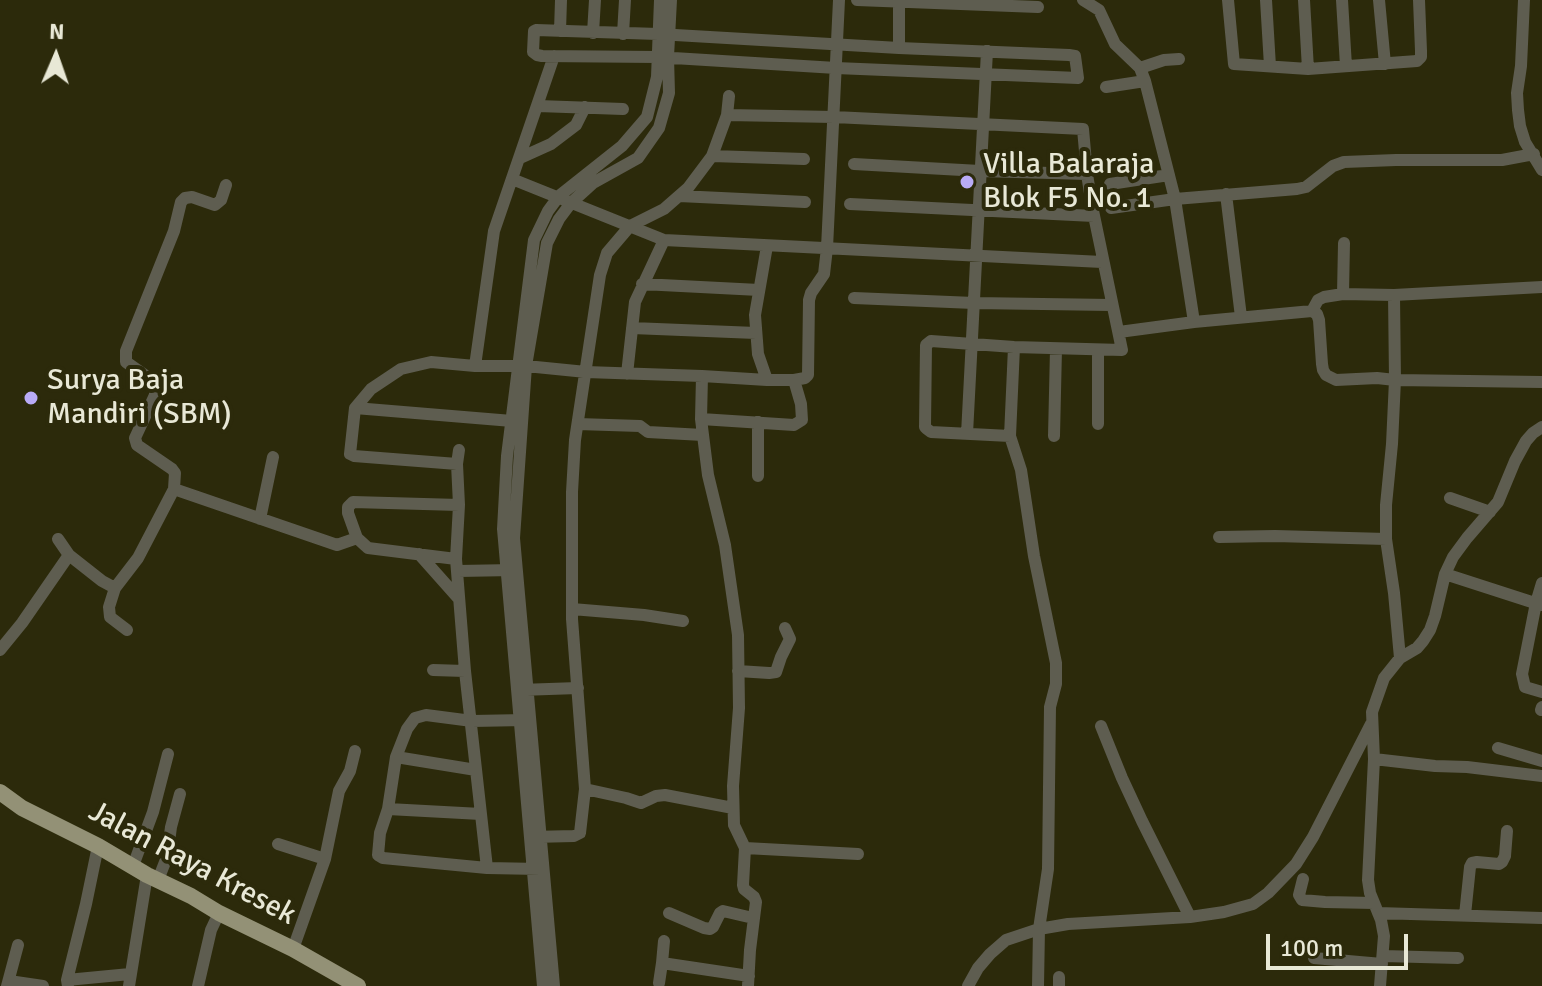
<!DOCTYPE html>
<html>
<head>
<meta charset="utf-8">
<style>
  body { margin:0 }
  #map { position:relative; width:1542px; height:986px; overflow:hidden; background:#2c2a0b; font-family:Signika,sans-serif }
  canvas { display:block }
  .north { position:absolute; left:16px; top:16px; width:80px; height:80px; -webkit-text-stroke:6px #2c2a0b; paint-order:stroke; rotate:2deg; font-size:22px; font-weight:700; line-height:32px; text-align:center; color:#e8e8d6 }
  .north::after { content:''; display:block; margin:auto; width:28px; height:36px; background:#e8e8d6; clip-path:polygon(50% 0,100% 100%,50% 72%,0 100%) }
  .scale { position:absolute; left:1266px; top:934px; width:142px; height:36px; box-sizing:border-box; border:4px solid #e8e8d6; border-top:0; padding-left:10px; font-size:24px; line-height:28px; white-space:nowrap; color:#e8e8d6; -webkit-text-stroke:6px #2c2a0b; paint-order:stroke }
</style>
</head>
<body>
<div id="map">
<canvas width="1542" height="986"></canvas>
<div class="north">N</div>
<div class="scale">100 m</div>
</div>
<script>
const ctx = document.querySelector('canvas').getContext('2d');
ctx.lineJoin = 'round';
function shape(rows) {
  const path = new Path2D();
  for (const r of rows) {
    path.moveTo(r[0], r[1]);
    for (let i = 2; i < r.length; i += 2) path.lineTo(r[i], r[i + 1]);
  }
  return path;
}
function trace(path, color, width, dash) {
  ctx.strokeStyle = color;
  ctx.lineWidth = width;
  ctx.lineCap = dash ? 'butt' : 'round';
  ctx.setLineDash(dash || []);
  ctx.stroke(path);
}
function drawText(font, color, halo, rows, align = 'center') {
  ctx.font = font + ' Signika,sans-serif';
  ctx.lineWidth = 8;
  ctx.setLineDash([]);
  ctx.textBaseline = 'middle';
  ctx.strokeStyle = halo;
  ctx.fillStyle = color;
  for (const [text, x, y, turn = 0] of rows) {
    ctx.save();
    ctx.translate(x, y);
    ctx.rotate((+turn || 0) * Math.PI / 180);
    ctx.textAlign = isNaN(turn) ? turn : align;
    if (halo) ctx.strokeText(text, 0, 0);
    ctx.fillText(text, 0, 0);
    ctx.restore();
  }
}
trace(shape([
  [857,0,1038,7],
  [1083,0,1099,10,1115,44,1140,68,1145,81,1106,87],
  [1228,0,1234,64,1308,69,1417,61,1421,57,1421,51,1419,0],
  [1266,0,1270,66],
  [1304,0,1308,69],
  [1342,0,1346,66],
  [1379,0,1385,64],
  [1524,0,1521,66,1517,93,1518,110,1520,126,1525,142,1542,170],
  [536,30,658,34,899,48,1069,55,1075,56,1078,78,836,68,657,57,542,56,537,55,533,52,534,31,536,30],
  [560,31,561,0],
  [593,33,595,0],
  [623,34,625,0],
  [899,48,899,2],
  [1140,68,1164,60,1179,59],
  [1145,81,1175,199,1194,322],
  [538,106,623,109],
  [727,115,834,117,1083,129,1087,174,1092,206,1122,350,1014,347,931,341,926,345,925,427,927,429,931,432,1010,436],
  [712,156,804,159],
  [520,158,551,144,576,125,585,107],
  [854,164,980,171,1087,174],
  [512,179,664,240,1102,262],
  [1110,184,1169,175],
  [1226,194,1241,317],
  [679,196,805,202],
  [850,204,1094,216],
  [1111,208,1175,199,1297,189,1306,187,1333,166,1344,162,1396,160,1502,160,1534,154],
  [767,246,755,315,758,354,767,380],
  [642,284,759,290],
  [1343,294,1344,243],
  [1394,295,1395,380,1542,382],
  [854,298,974,303,1111,305],
  [1312,311,1318,300,1324,297,1343,294,1394,295,1542,287],
  [632,328,756,333],
  [1119,332,1194,322,1312,311,1317,314,1319,320,1322,364,1323,370,1326,375,1336,380,1377,378,1395,380,1392,444,1386,505,1386,539,1394,593,1400,658],
  [1014,347,1010,436,1021,470,1034,556,1056,663,1056,684,1050,707,1048,869,1039,929,1038,986],
  [475,366,494,231,554,56],
  [627,374,635,302,664,240],
  [794,380,805,378,808,375,809,300,811,293,824,274,827,248,839,0],
  [355,408,512,421],
  [701,419,708,475,725,545,738,635,739,708,733,786,734,825,745,848],
  [758,422,758,476],
  [578,424,640,426,648,432,703,435],
  [1098,424,1098,350],
  [967,434,987,51],
  [1054,436,1056,349],
  [459,450,457,464,459,505,456,559,465,671,487,868],
  [457,464,354,456,350,454,355,408,371,389,401,369,431,362,475,366,526,366,586,372,702,376,767,380,794,380,801,404,802,420,794,425,701,419,702,376],
  [174,489,337,545,357,538],
  [1450,498,1490,512],
  [260,519,273,457],
  [1219,537,1275,536,1386,539],
  [58,539,69,555],
  [419,554,459,599],
  [456,559,368,548,357,538,348,513,348,507,353,502,459,505],
  [458,571,514,570],
  [1445,574,1541,605],
  [1542,583,1536,603,1522,674,1525,687,1542,692],
  [115,588,109,607,110,617,127,630],
  [572,609,644,615,683,621],
  [0,650,22,623,69,555,102,581,115,588,138,558,174,489,175,473,172,469,137,445,135,438,155,395,155,387,153,381,126,362,126,351,174,231,181,202,185,198,192,197,215,205,221,200,226,185],
  [433,670,465,671],
  [738,671,769,673,776,672,781,657,790,639,785,628],
  [520,690,578,688],
  [1541,710,1542,707],
  [525,720,472,721,426,715,415,718,407,729,396,757,388,809,380,833,378,855,383,858,487,868,540,869],
  [1101,726,1122,778,1142,821,1190,917],
  [1498,748,1542,761],
  [396,757,476,770],
  [1374,759,1435,766,1467,767,1542,776],
  [585,789,572,619,572,492,575,440,600,275,607,253,630,226,664,209,688,188,712,156,727,115,729,96],
  [388,809,481,814],
  [532,837,574,836,580,833,585,789,626,798,641,803,656,796,665,795,733,808],
  [278,844,325,859],
  [133,866,153,812,168,754],
  [1303,879,1299,895,1302,900,1325,902,1374,903],
  [158,880,167,857,171,827,180,794],
  [669,913,704,928,710,929,713,927,720,913,723,911,753,918],
  [1378,913,1542,918],
  [1465,915,1470,867,1472,863,1477,862,1499,864,1502,862,1505,856,1507,831],
  [293,949,325,859,339,791,350,771,355,751],
  [1383,956,1458,958],
  [1314,958,1382,964],
  [662,963,664,941],
  [67,980,130,974],
  [9,981,43,986],
  [659,983,662,963,749,976],
  [7,986,18,945],
  [68,986,67,980,86,904,98,846],
  [129,986,147,875],
  [198,986,211,930,219,913],
  [543,986,503,529,507,456,534,240,548,211,559,196,622,146,647,117,657,77,660,0],
  [554,986,514,538,526,366,547,243,559,219,571,203,593,183,638,158,659,128,669,93,668,57,671,0],
  [748,986,750,950,756,902,754,897,744,889,743,885,745,848,858,854],
  [968,986,978,968,990,954,1006,940,1039,929,1068,924,1190,917,1224,912,1253,904,1268,893,1296,864,1313,837,1371,724],
  [1059,986,1059,977],
  [1380,986,1384,936,1381,920,1370,893,1368,880,1374,759,1372,712,1384,678,1400,658,1417,648,1423,641,1430,630,1435,616,1445,574,1453,557,1467,538,1498,502,1515,461,1526,441,1533,433,1542,427]
]), '#5e5d50', 12);
trace(shape([
  [0,792,22,808,98,846,147,875,191,896,219,913,293,949,358,986]
]), '#939176', 16);
for (const [x, y, r, color] of [
  [967,182,8,"#b9abf7"],
  [31,398,8,"#b9abf7"]
]) {
  const dot = new Path2D();
  dot.arc(x, y, r, 0, 2 * Math.PI);
  ctx.fillStyle = color;
  ctx.fill(dot);
  trace(dot, '#2c2a0b', 3);
}
drawText('30px', '#e8e8d6', '#2c2a0b', [
  ["Villa Balaraja",983,165],
  ["Blok F5 No. 1",983,199],
  ["Surya Baja",47,381],
  ["Mandiri (SBM)",47,415]
], 'left');
drawText('30px', '#e8e8d6', '#2c2a0b', [
  ["Jalan Raya Kresek",192,864,28]
]);
</script>
</body>
</html>
